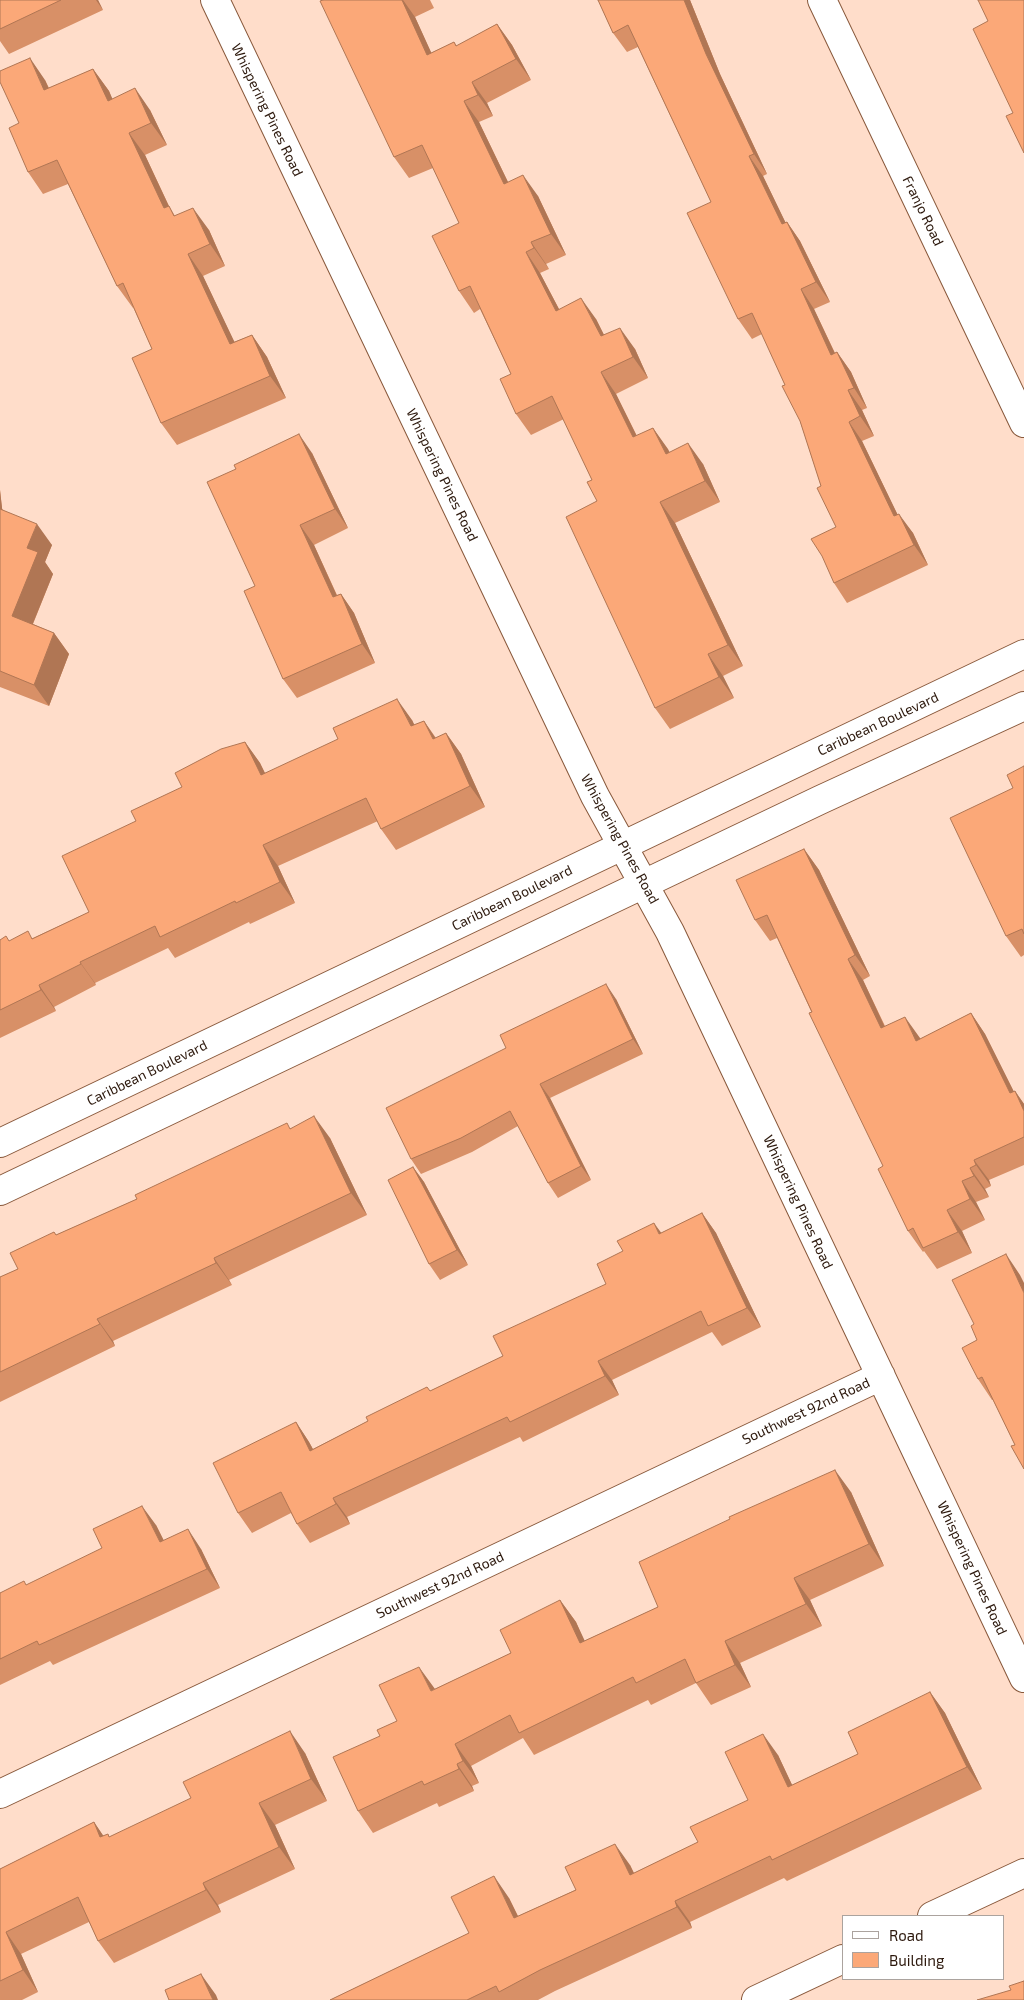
<!DOCTYPE html>
<html>
<head>
<meta charset="utf-8">
<style>
  body { margin:0 }
  #map { position:relative; width:1024px; height:2000px; overflow:hidden; background:#ffddca; font-family:"Exo 2",sans-serif }
  canvas { display:block }
  .legend { position:absolute; left:842px; top:1915px; width:162px; height:65px; box-sizing:border-box; background:#fff; border:1px solid #aba39e; margin:0; padding:6px 9px; list-style:none; font-size:15px; color:#2c180c }
  .legend li { display:flex; align-items:center; gap:10px; height:25px }
  .legend b { width:25px; border:1px solid #aba39e }
</style>
</head>
<body>
<div id="map">
<canvas width="1024" height="2000"></canvas>
<ul class="legend">
<li><b style="height:6px;background:#fff"></b>Road</li>
<li><b style="height:14px;background:#fba878"></b>Building</li>
</ul>
</div>
<script>
const ctx = document.querySelector('canvas').getContext('2d');
ctx.lineJoin = 'round';
function shape(rows) {
  const path = new Path2D();
  for (const r of rows) {
    path.moveTo(r[0], r[1]);
    for (let i = 2; i < r.length; i += 2) path.lineTo(r[i], r[i + 1]);
  }
  return path;
}
function trace(path, color, width, dash) {
  ctx.strokeStyle = color;
  ctx.lineWidth = width;
  ctx.lineCap = dash ? 'butt' : 'round';
  ctx.setLineDash(dash || []);
  ctx.stroke(path);
}
function fill(path, color) {
  ctx.fillStyle = color;
  ctx.fill(path, 'evenodd');
}
function drawText(font, color, halo, rows, align = 'center') {
  ctx.font = font + ' "Exo 2",sans-serif';
  ctx.lineWidth = 4.5;
  ctx.setLineDash([]);
  ctx.textBaseline = 'middle';
  ctx.strokeStyle = halo;
  ctx.fillStyle = color;
  for (const [text, x, y, turn = 0] of rows) {
    ctx.save();
    ctx.translate(x, y);
    ctx.rotate((+turn || 0) * Math.PI / 180);
    ctx.textAlign = isNaN(turn) ? turn : align;
    if (halo) ctx.strokeText(text, 0, 0);
    ctx.fillText(text, 0, 0);
    ctx.restore();
  }
}
const street = shape([
  [215,0,595,796,670,932,1024,1678],
  [0,1794,881,1376],
  [932,1916,1024,1873],
  [756,2000,843,1959]
]);
const secondary = shape([
  [822,0,1024,423],
  [0,1143,1024,654],
  [0,1191,820,800,1024,706]
]);
trace(street, '#88583b', 30);
trace(secondary, '#88583b', 30);
trace(street, '#fff', 28);
trace(secondary, '#fff', 28);
fill(shape([
  [0,0,98,0,103,10,9,54,0,41],
  [323,0,430,0,434,8,415,17,431,53,454,42,457,46,497,24,512,45,531,80,487,103,493,116,479,122,508,182,538,196,566,255,546,264,549,269,540,273,559,309,596,319,604,335,635,349,648,378,616,394,637,436,653,428,669,452,703,464,720,502,675,523,743,666,723,676,734,698,670,729,655,708,597,501,592,480,564,419,531,435,516,414,511,374,480,309,474,313,459,291,459,223,433,168,409,178,394,157],
  [598,0,690,0,720,74,767,174,763,176,785,222,787,222,800,241,830,302,814,309,835,353,837,352,851,372,867,408,862,410,874,436,862,441,897,514,913,533,928,565,847,603,834,583,836,527,821,486,800,421,785,385,762,334,752,339,738,319,711,202,638,47,627,52,613,33],
  [93,69,109,91,112,99,150,110,167,145,145,155,169,206,175,216,209,230,225,266,203,276,234,342,252,335,267,357,286,398,177,445,161,423,152,349,133,307,133,308,117,286,68,184,43,194,28,172,19,123,45,80,49,88],
  [312,453,348,528,314,545,337,595,341,594,354,613,375,663,297,698,283,679,255,586],
  [0,490,2,509,52,545,45,562,53,574,33,624,54,633,69,654,49,706,0,687],
  [412,720,414,725,424,721,436,738,446,733,461,754,485,807,396,850,381,829,378,821,278,866,295,903,250,924,249,922,175,958,168,948,95,983,96,985,54,1007,56,1011,0,1038,0,940,9,941,33,938,89,912,136,821,245,742,260,763,265,773],
  [1024,766,1024,955,1021,957,1006,936,1013,788],
  [804,849,819,870,870,976,863,980,885,1026,920,1038,920,1039,971,1013,985,1034,1014,1092,1015,1091,1024,1104,1024,1165,989,1180,991,1186,985,1189,989,1197,976,1202,985,1220,962,1231,972,1253,937,1269,924,1251,923,1252,908,1231,883,1166,777,938,770,941,755,920],
  [616,999,643,1054,550,1098,591,1180,558,1198,548,1183,518,1126,472,1152,421,1174,411,1159],
  [291,1128,330,1138,367,1215,229,1280,232,1285,113,1341,115,1346,0,1402,0,1277,18,1269,54,1232,56,1235,137,1199],
  [413,1167,424,1182,468,1265,440,1280,429,1264],
  [702,1213,716,1233,761,1327,722,1346,712,1332,612,1380,619,1395,523,1442,520,1437,347,1517,350,1524,310,1543,297,1524,291,1513,252,1533,238,1513,296,1422,309,1442,313,1449,368,1421,427,1387,430,1391,503,1356,606,1284,661,1233],
  [1020,1275,1015,1445,993,1400,992,1400,978,1379,977,1340,974,1324],
  [851,1492,884,1566,810,1600,822,1626,740,1663,751,1687,711,1705,696,1683,651,1705,648,1700,534,1755,523,1738,471,1766,479,1783,472,1786,474,1791,439,1807,437,1803,373,1833,358,1811,380,1736,435,1689,511,1653,560,1600,576,1622,584,1641,658,1607],
  [156,1525,164,1541,201,1549,220,1588,53,1665,50,1661,0,1685,0,1593,27,1585],
  [930,1692,945,1713,982,1789,787,1881,784,1878,690,1922,692,1928,555,1991,538,2000,330,2000,469,1933,509,1898,518,1916,630,1865,634,1873,698,1842,748,1800,778,1755,792,1785,858,1754],
  [305,1753,327,1801,275,1825,295,1869,218,1905,221,1912,114,1963,98,1941,89,1922,21,1954,38,1992,22,2000,0,2000,0,1869,94,1822,103,1836,110,1837]
]), '#d89067');
fill(shape([
  [96,0,98,0,103,10],
  [402,0,403,0,415,17,442,76,427,55],
  [684,0,690,0,720,74,767,174,754,154,706,54],
  [497,24,512,45,531,80,516,59],
  [30,58,45,80,59,112,44,90],
  [93,69,109,91,123,123,108,101],
  [472,82,487,103,493,116,478,95],
  [135,88,150,110,167,145,151,123],
  [464,101,479,122,519,205,504,184],
  [129,133,145,155,180,230,164,208],
  [749,156,763,176,796,244,782,224],
  [523,175,538,196,566,255,551,234],
  [193,208,209,230,225,266,210,244],
  [787,222,800,241,830,302,816,282],
  [531,242,546,264,549,269,534,248],
  [526,252,540,273,571,332,556,311],
  [188,254,203,276,246,366,230,344],
  [801,289,814,309,845,375,831,355],
  [581,298,596,319,615,357,601,336],
  [620,328,635,349,648,378,633,357],
  [252,335,267,357,286,398,270,376],
  [837,352,851,372,867,408,854,388],
  [601,372,616,394,648,459,633,437],
  [848,390,862,410,874,436,860,416],
  [849,422,862,441,908,536,894,516],
  [653,428,668,449,681,475,666,454],
  [299,434,312,453,348,528,335,509],
  [688,443,703,464,720,502,705,481],
  [0,490,4,525,0,520],
  [660,502,675,523,743,666,728,645],
  [899,514,913,533,928,565,914,545],
  [37,524,52,545,45,562,53,574,27,638,12,616,27,548],
  [300,525,314,545,346,616,333,597],
  [341,594,354,613,375,663,362,644],
  [54,633,69,654,49,706,34,685],
  [708,654,723,676,734,698,719,677],
  [397,699,412,720,426,748,411,726],
  [424,721,438,742,433,739],
  [446,733,461,754,485,807,470,786],
  [245,742,260,763,276,796,261,775],
  [263,845,278,866,295,903,280,882],
  [804,849,819,870,870,976,855,955],
  [848,959,863,980,895,1049,881,1028],
  [80,962,95,983,96,985,81,964],
  [606,984,616,999,643,1054,633,1039],
  [39,985,54,1007,56,1011,41,990],
  [971,1013,985,1034,1024,1112,1010,1093],
  [905,1017,920,1038,931,1062,916,1041],
  [540,1084,550,1098,591,1180,581,1166],
  [1015,1091,1024,1104,1024,1111],
  [314,1116,330,1138,367,1215,351,1193],
  [974,1160,989,1180,991,1186,976,1165],
  [413,1167,424,1182,468,1265,457,1250],
  [970,1168,985,1189,989,1197,974,1176],
  [962,1181,976,1202,985,1220,970,1199],
  [947,1210,962,1231,972,1253,958,1232],
  [702,1213,716,1233,761,1327,747,1308],
  [654,1223,668,1242,659,1234],
  [1006,1254,1020,1275,1024,1283,1024,1293],
  [214,1258,229,1280,232,1285,216,1263],
  [97,1319,113,1341,115,1346,100,1324],
  [598,1361,612,1380,619,1395,605,1376],
  [296,1422,309,1442,324,1470,310,1451],
  [835,1470,851,1492,884,1566,869,1544],
  [333,1498,347,1517,350,1524,336,1504],
  [142,1506,156,1525,174,1561,160,1542],
  [188,1529,201,1549,220,1588,207,1569],
  [794,1578,810,1600,822,1626,806,1604],
  [560,1600,576,1622,596,1665,580,1643],
  [725,1641,740,1663,751,1687,735,1665],
  [419,1667,435,1689,431,1691],
  [930,1692,945,1713,982,1789,967,1767],
  [290,1731,305,1753,327,1801,311,1779],
  [763,1734,778,1755,803,1808,788,1787],
  [455,1744,471,1766,479,1783,463,1761],
  [457,1764,472,1786,474,1791,459,1769],
  [259,1803,275,1825,295,1869,279,1847],
  [94,1822,109,1844,100,1837],
  [615,1844,630,1865,645,1897,630,1875],
  [494,1876,509,1898,529,1939,514,1918],
  [203,1883,218,1905,221,1912,206,1890],
  [675,1901,690,1922,692,1928,677,1907],
  [6,1932,21,1954,38,1992,23,1970],
  [201,1974,216,1995,218,2000,213,2000]
]), '#b07654');
const building = shape([
  [0,0,61,0,0,29,0,0],
  [323,0,402,0,427,55,454,42,456,46,497,24,516,59,472,82,478,95,464,101,504,184,523,175,551,234,531,242,534,248,526,252,556,311,581,298,601,336,620,328,633,357,601,372,633,437,653,428,666,454,688,443,705,481,660,502,728,645,708,654,719,677,655,708,566,517,597,501,587,482,592,480,552,396,516,414,500,379,511,374,470,286,459,291,432,236,459,223,422,145,394,157,320,1,323,0],
  [598,0,684,0,706,54,754,154,749,156,782,224,787,222,816,282,801,289,831,355,837,352,854,388,848,390,860,416,849,422,894,516,899,514,914,545,834,583,822,556,811,539,836,527,817,488,821,486,800,421,782,386,785,385,752,313,738,319,687,213,711,202,628,25,613,33,598,0],
  [978,0,1024,0,1024,153,1006,116,1013,113,973,29,988,21,978,0],
  [30,58,44,90,93,69,108,101,135,88,151,123,129,133,164,208,169,206,174,216,193,208,210,244,188,254,230,344,252,335,270,376,161,423,132,358,152,349,123,283,117,286,57,160,28,172,9,128,19,123,0,82,0,71,30,58],
  [299,434,335,509,300,525,333,597,341,594,362,644,283,679,244,591,255,586,207,482,236,469,234,465,299,434],
  [0,509,37,524,27,548,38,552,12,616,54,633,34,685,0,671,0,509],
  [397,699,411,726,424,721,433,739,446,733,470,786,381,829,366,798,263,845,280,882,236,903,235,901,160,937,155,926,80,962,81,964,39,985,41,990,0,1010,0,940,6,936,9,941,28,931,32,939,89,912,62,856,136,821,131,811,182,787,175,773,221,749,245,742,261,775,338,739,333,728,397,699],
  [1024,766,1024,934,1022,929,1006,936,950,818,1013,788,1007,775,1024,766],
  [804,849,855,955,848,959,881,1028,905,1017,916,1041,971,1013,1010,1093,1015,1091,1024,1111,1024,1137,974,1160,976,1165,970,1168,974,1176,962,1181,970,1199,947,1210,958,1232,923,1248,913,1228,908,1231,878,1169,883,1166,809,1013,812,1012,767,915,755,920,736,880,804,849],
  [606,984,633,1039,540,1084,581,1166,548,1183,510,1111,461,1138,411,1159,386,1108,506,1048,500,1035,606,984],
  [314,1116,351,1193,214,1258,216,1263,97,1319,100,1324,0,1372,0,1277,18,1269,10,1253,54,1232,56,1235,137,1199,135,1195,287,1123,290,1129,314,1116],
  [413,1167,457,1250,429,1264,388,1180,413,1167],
  [702,1213,747,1308,708,1326,701,1311,598,1361,605,1376,510,1422,507,1417,333,1498,336,1504,297,1524,281,1492,238,1513,213,1463,296,1422,310,1451,368,1421,366,1417,427,1387,430,1391,503,1356,493,1336,606,1284,597,1264,623,1251,617,1241,654,1223,659,1234,702,1213],
  [1006,1254,1024,1293,1024,1469,1011,1446,1015,1445,982,1377,978,1379,962,1348,977,1340,971,1326,974,1324,952,1280,1006,1254],
  [835,1470,869,1544,794,1578,806,1604,725,1641,735,1665,696,1683,685,1659,636,1683,633,1677,519,1733,510,1715,455,1744,463,1761,457,1764,459,1769,424,1785,422,1781,358,1811,333,1757,380,1736,377,1730,397,1721,379,1685,419,1667,431,1691,511,1653,500,1630,560,1600,580,1643,658,1607,639,1562,730,1519,729,1517,835,1470],
  [142,1506,160,1542,188,1529,207,1569,39,1645,37,1641,0,1659,0,1593,24,1581,26,1585,102,1548,93,1529,142,1506],
  [930,1692,967,1767,772,1860,770,1856,675,1901,677,1907,540,1970,499,1992,496,1986,467,2000,330,2000,469,1933,451,1897,494,1876,514,1918,576,1890,565,1867,615,1844,630,1875,698,1842,690,1827,748,1800,725,1752,763,1734,788,1787,858,1754,848,1732,930,1692],
  [290,1731,311,1779,259,1803,279,1847,203,1883,206,1890,98,1941,78,1897,6,1932,23,1970,0,1981,0,1869,94,1822,100,1837,108,1834,109,1837,191,1798,183,1782,290,1731],
  [201,1974,213,2000,169,2000,165,1990,201,1974],
  [1024,1981,1024,2000,977,2000,1011,1990,1009,1986,1024,1981]
]);
fill(building, '#fba878');
trace(building, '#b07654', 1);
drawText('14px', '#2c180c', '#fff', [
  ["Whispering Pines Road",267,110,64],
  ["Franjo Road",923,211,64],
  ["Whispering Pines Road",442,475,64],
  ["Caribbean Boulevard",878,724,-25],
  ["Whispering Pines Road",620,839,61],
  ["Caribbean Boulevard",512,898,-26],
  ["Caribbean Boulevard",147,1073,-26],
  ["Whispering Pines Road",798,1202,65],
  ["Southwest 92nd Road",806,1411,-25],
  ["Whispering Pines Road",972,1568,65],
  ["Southwest 92nd Road",440,1585,-25]
]);
</script>
</body>
</html>
